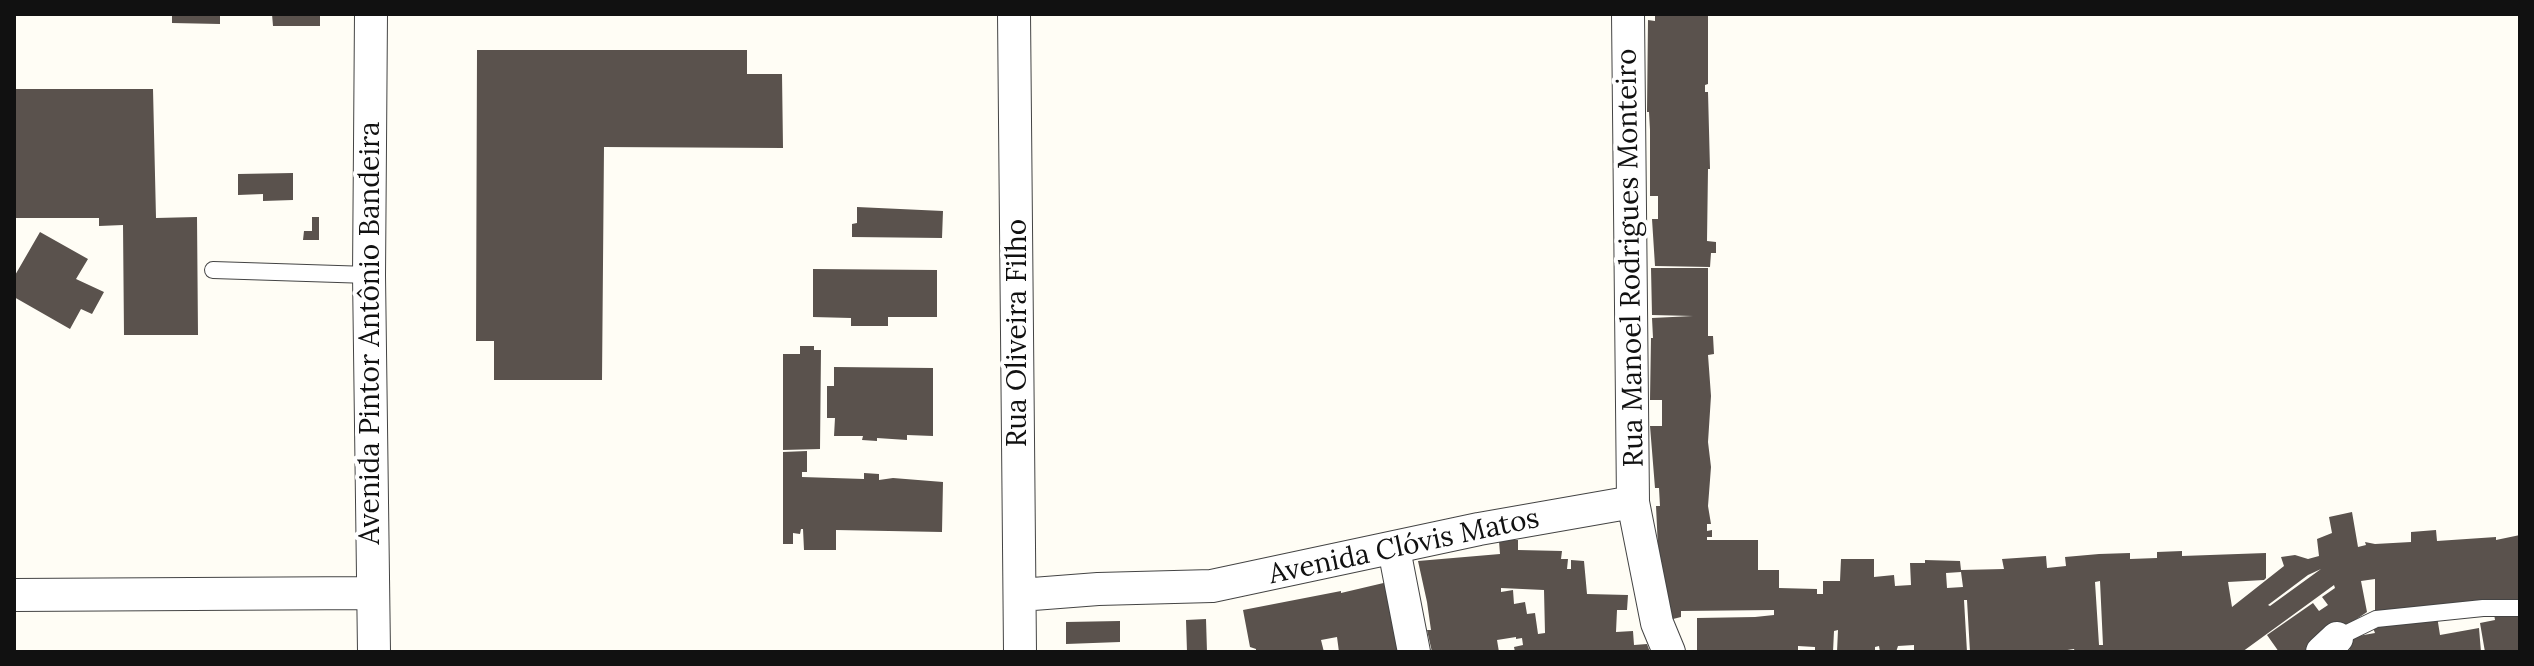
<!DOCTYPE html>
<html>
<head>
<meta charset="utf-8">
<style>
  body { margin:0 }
  #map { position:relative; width:2534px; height:666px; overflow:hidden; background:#fffdf5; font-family:Lora,serif }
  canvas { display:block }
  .frame { position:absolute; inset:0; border:16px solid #111; pointer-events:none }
</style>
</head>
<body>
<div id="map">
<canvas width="2534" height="666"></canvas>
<div class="frame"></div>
</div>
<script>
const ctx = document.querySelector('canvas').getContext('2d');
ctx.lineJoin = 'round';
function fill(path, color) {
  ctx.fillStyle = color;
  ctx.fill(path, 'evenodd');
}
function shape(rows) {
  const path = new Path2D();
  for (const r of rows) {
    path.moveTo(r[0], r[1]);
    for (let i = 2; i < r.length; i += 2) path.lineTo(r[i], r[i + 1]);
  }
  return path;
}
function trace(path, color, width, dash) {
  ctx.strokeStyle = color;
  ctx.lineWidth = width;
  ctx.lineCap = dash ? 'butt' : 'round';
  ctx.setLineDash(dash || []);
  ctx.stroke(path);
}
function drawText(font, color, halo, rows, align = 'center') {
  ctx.font = font + ' Lora,serif';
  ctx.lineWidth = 8;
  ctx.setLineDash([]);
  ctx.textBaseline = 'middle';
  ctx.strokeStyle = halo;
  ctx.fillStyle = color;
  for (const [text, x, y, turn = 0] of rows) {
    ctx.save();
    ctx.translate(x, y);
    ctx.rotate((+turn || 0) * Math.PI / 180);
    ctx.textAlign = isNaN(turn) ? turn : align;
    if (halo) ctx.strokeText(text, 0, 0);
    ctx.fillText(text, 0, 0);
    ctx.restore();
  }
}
fill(shape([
  [172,14,220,14,220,24,172,23],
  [272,14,320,14,320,26,273,26],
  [1655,14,1708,14,1708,84,1705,85,1705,92,1708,92,1710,169,1708,169,1707,241,1716,242,1716,253,1711,253,1710,267,1655,266,1652,219,1658,219,1658,196,1650,196,1650,130,1649,112,1647,112,1648,20,1655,21],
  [477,50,747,50,747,74,782,74,783,148,604,147,602,380,494,380,494,341,476,341],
  [14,89,153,89,156,218,197,217,198,335,124,335,123,225,99,226,99,218,14,218],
  [293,173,293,200,263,201,263,194,238,195,238,174],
  [857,207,943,211,942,238,852,237,852,224,857,223],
  [312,217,319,217,319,240,303,240,304,231,312,231],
  [40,232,88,259,76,279,104,292,92,314,81,309,70,329,14,297,14,277],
  [1651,268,1708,268,1708,336,1713,336,1714,354,1708,355,1711,396,1708,442,1711,467,1708,506,1711,524,1707,524,1707,531,1712,530,1712,537,1707,537,1707,540,1758,540,1758,570,1779,570,1779,588,1817,589,1817,594,1823,594,1823,581,1840,581,1841,559,1874,559,1874,577,1894,575,1895,586,1911,585,1910,563,1925,563,1925,560,1960,561,1961,570,2004,569,2002,559,2046,556,2047,568,2066,566,2065,557,2099,554,2130,553,2130,559,2157,558,2157,552,2182,551,2182,556,2266,553,2266,578,2264,580,2228,582,2232,607,2284,566,2281,557,2295,555,2308,559,2319,556,2317,539,2332,533,2329,517,2352,512,2358,547,2366,545,2365,542,2375,544,2411,542,2411,532,2436,530,2437,541,2496,537,2496,540,2520,535,2520,603,2375,613,2375,579,2361,581,2367,612,2308,652,2279,652,2267,635,2313,603,2319,611,2328,605,2322,597,2335,588,2334,585,2242,652,2075,652,2074,649,2054,652,1970,652,1967,600,1964,600,1967,652,1914,652,1914,645,1898,646,1896,652,1880,652,1879,646,1875,647,1875,652,1837,652,1838,630,1834,631,1833,652,1815,652,1815,647,1798,646,1798,652,1697,652,1697,618,1755,617,1774,615,1774,610,1681,611,1681,617,1669,620,1660,590,1656,506,1660,506,1659,488,1655,488,1650,426,1662,426,1662,400,1650,400,1651,338,1653,338,1652,318,1693,316,1652,315],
  [2321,569,2270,606,2268,605,2308,575],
  [1961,572,1963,587,1947,588,1946,573],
  [2100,581,2103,645,2099,645,2095,582],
  [813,269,937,270,937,317,888,317,888,326,851,326,851,318,813,317],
  [800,346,814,346,814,350,821,350,820,449,783,450,783,354,800,354],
  [834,367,933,368,933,436,907,435,907,440,877,438,877,441,862,440,863,436,834,436,835,418,827,418,827,386,834,386],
  [807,451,807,472,802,472,802,477,864,479,864,473,879,474,879,480,893,478,943,482,942,532,836,530,836,550,804,550,803,529,801,529,800,534,793,533,793,544,783,544,783,452],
  [1511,540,1518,540,1518,550,1562,551,1561,559,1568,559,1567,569,1571,569,1571,560,1584,561,1587,594,1628,595,1627,610,1617,610,1616,632,1633,631,1634,645,1647,644,1650,652,1515,652,1514,647,1523,645,1522,638,1516,639,1516,637,1497,640,1499,652,1432,652,1427,630,1431,630,1427,602,1418,561,1500,554,1499,541],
  [1501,588,1544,590,1545,633,1538,634,1535,613,1527,614,1525,602,1514,604,1513,590,1501,592],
  [1392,581,1409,652,1339,652,1337,637,1321,640,1324,652,1256,652,1256,649,1250,647,1243,610,1341,591,1341,593],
  [2520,611,2520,652,2485,652,2480,623,2495,620,2494,614],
  [2437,616,2440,635,2479,628,2481,652,2350,652,2347,638,2375,633,2373,628],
  [1206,619,1207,652,1187,652,1186,620],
  [1120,621,1120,642,1066,644,1066,622]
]), '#5a524d');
const lane = shape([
  [213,270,369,275],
  [2337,638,2376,619,2483,608,2520,608]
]);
const street = shape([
  [371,14,369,275,374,652],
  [1014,14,1020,652],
  [1628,14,1633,502,1657,623,1669,652],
  [1394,549,1414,652],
  [14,595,371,593],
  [1020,595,1098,589,1212,586,1479,529,1633,502],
  [2322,652,2337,638]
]);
trace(lane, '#444', 18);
trace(street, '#444', 34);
trace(lane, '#fff', 16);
trace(street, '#fff', 32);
drawText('28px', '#111', '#fff', [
  ["Rua Manoel Rodrigues Monteiro",1631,258,-91],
  ["Avenida Pintor Antônio Bandeira",371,333,-90],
  ["Rua Oliveira Filho",1018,333,-90],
  ["Avenida Clóvis Matos",1404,547,-12]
]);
</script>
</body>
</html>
